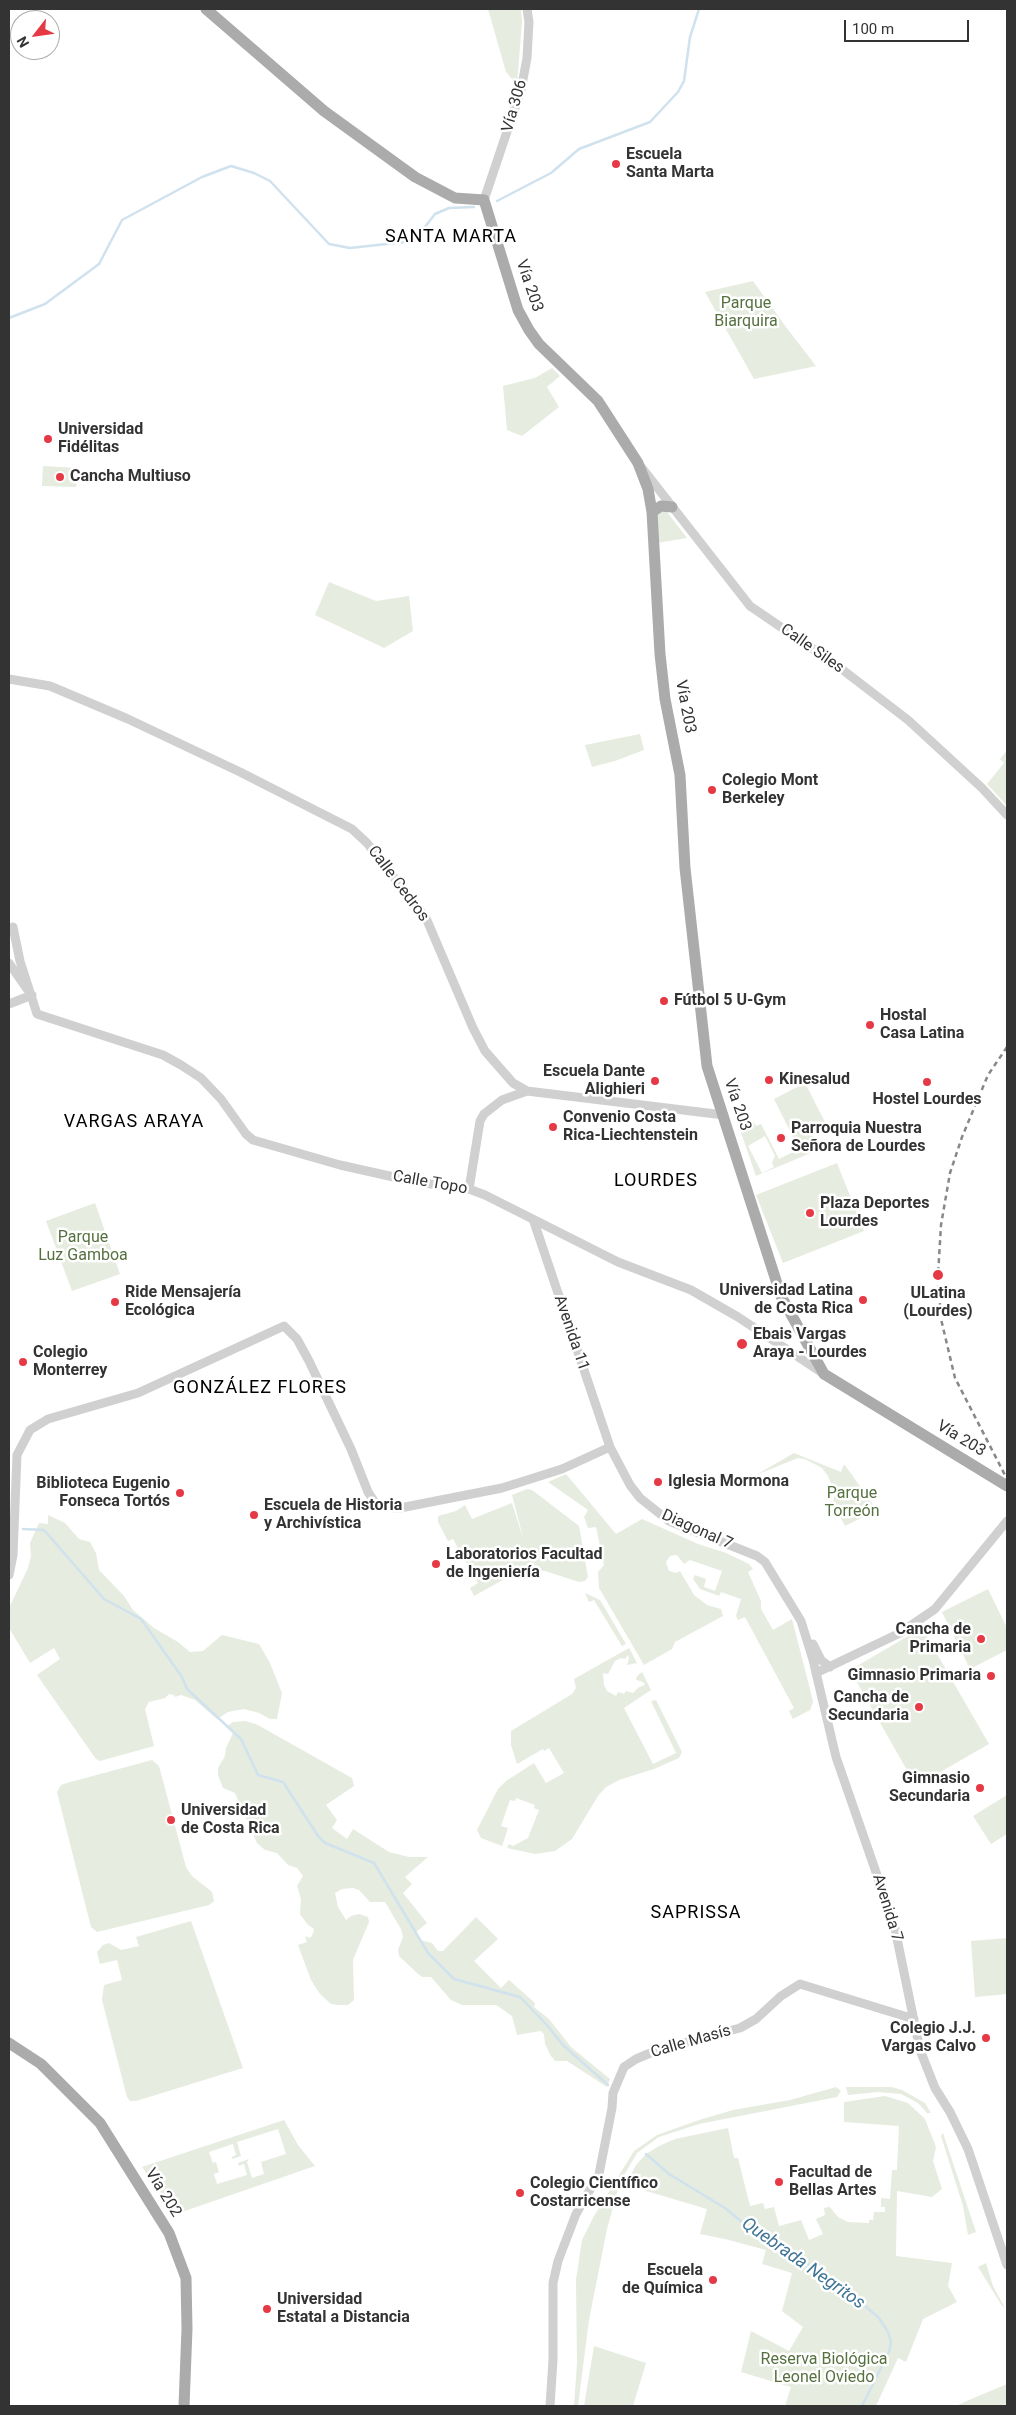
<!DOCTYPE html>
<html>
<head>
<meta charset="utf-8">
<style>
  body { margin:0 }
  #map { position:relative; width:1016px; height:2415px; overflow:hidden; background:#fff; font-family:Roboto,sans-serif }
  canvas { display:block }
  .frame { position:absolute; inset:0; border:10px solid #333; pointer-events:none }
  .north { position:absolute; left:10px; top:10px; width:50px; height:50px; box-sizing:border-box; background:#fff; border:1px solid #adadad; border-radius:50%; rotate:240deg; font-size:14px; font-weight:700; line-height:20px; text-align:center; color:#333 }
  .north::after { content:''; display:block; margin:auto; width:18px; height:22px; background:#e63946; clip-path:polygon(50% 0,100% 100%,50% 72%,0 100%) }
  .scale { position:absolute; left:844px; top:20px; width:125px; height:22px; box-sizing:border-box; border:2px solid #333; border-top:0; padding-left:6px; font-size:15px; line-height:18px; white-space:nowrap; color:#333; -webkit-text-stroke:4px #fff; paint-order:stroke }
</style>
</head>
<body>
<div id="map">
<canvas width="1016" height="2415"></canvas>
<div class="frame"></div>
<div class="north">N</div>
<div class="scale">100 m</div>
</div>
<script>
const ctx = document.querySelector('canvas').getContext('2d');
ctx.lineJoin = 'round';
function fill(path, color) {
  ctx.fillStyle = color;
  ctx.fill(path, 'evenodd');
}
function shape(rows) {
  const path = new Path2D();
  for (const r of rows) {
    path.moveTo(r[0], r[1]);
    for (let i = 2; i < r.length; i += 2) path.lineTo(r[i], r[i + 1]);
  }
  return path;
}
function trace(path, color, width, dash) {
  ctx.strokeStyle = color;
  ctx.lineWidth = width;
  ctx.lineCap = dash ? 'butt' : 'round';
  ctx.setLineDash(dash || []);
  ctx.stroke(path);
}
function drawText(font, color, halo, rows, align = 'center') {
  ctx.font = font + ' Roboto,sans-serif';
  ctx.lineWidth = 5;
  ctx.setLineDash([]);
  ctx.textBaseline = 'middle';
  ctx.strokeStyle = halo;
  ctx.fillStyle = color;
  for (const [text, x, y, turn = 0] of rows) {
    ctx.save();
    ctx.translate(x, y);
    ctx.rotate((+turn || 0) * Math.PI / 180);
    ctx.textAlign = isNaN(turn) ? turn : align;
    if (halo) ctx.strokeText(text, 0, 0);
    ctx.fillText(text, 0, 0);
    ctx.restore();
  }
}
fill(shape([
  [488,9,521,9,522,22,517,85,506,72],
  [753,281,786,327,816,366,754,379,705,292],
  [552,368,560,376,547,387,559,407,522,436,507,430,503,386,535,378],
  [43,466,78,468,76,487,42,486],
  [664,508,687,538,657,543,656,510],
  [329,582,376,601,409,596,413,631,384,648,315,615],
  [640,734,644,750,615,761,592,767,585,745],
  [1007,750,1007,806,987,784,1004,763,1000,759],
  [805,1083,828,1128,812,1134,818,1146,831,1140,832,1144,756,1176,736,1118,741,1127,753,1121,756,1126,761,1124,779,1159,799,1149,774,1099],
  [765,1136,775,1156,772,1163,774,1167,762,1173,748,1146],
  [837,1163,864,1231,783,1263,756,1195],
  [95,1203,120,1274,72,1291,46,1221],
  [794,1453,841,1472,844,1464,877,1510,845,1526,833,1503,835,1494,828,1476,822,1468,805,1459,798,1458,756,1475],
  [566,1474,616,1534,642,1519,698,1544,726,1553,749,1564,753,1569,748,1572,761,1601,761,1609,773,1630,792,1619,810,1689,813,1702,810,1710,793,1719,789,1711,794,1708,745,1617,738,1620,736,1616,741,1599,721,1592,719,1596,700,1589,693,1579,695,1575,706,1579,704,1587,715,1591,722,1571,690,1560,684,1564,677,1555,670,1556,666,1562,669,1571,676,1573,680,1571,694,1595,707,1605,721,1609,723,1616,675,1642,672,1649,644,1665,599,1588,598,1572,604,1565,596,1527,588,1528,584,1517,588,1510,548,1482],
  [527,1489,532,1490,579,1526,588,1577,585,1581,579,1582,545,1571,527,1569,517,1572,474,1596,470,1588,478,1583,453,1539,448,1541,438,1522,438,1516,456,1511,465,1505,472,1519,512,1503,524,1541,512,1495],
  [48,1515,65,1523,79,1539,90,1542,96,1553,99,1570,124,1596,133,1610,154,1628,178,1642,190,1652,203,1651,222,1635,259,1644,270,1663,282,1693,277,1719,270,1719,259,1713,244,1709,228,1712,217,1719,195,1700,181,1695,175,1697,174,1695,169,1694,165,1698,149,1702,145,1709,154,1746,100,1761,96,1759,37,1675,60,1659,54,1648,30,1663,9,1628,9,1608,28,1568,31,1556,30,1543,39,1523,48,1524],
  [988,1589,1007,1628,1007,1650,970,1669,942,1612],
  [585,1593,600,1600,626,1644,622,1646,594,1600,589,1602],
  [922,1628,989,1744,916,1786,850,1670],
  [629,1648,637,1663,627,1665,629,1658,628,1655,625,1659,621,1658,615,1661,608,1674,603,1673,604,1685,607,1691,616,1696,618,1692,624,1694,626,1691,633,1693,639,1687,645,1685,643,1682,636,1680,637,1676,642,1672,651,1690,624,1708,653,1764,676,1753,651,1701,656,1700,682,1752,679,1758,654,1769,619,1780,606,1787,598,1796,572,1839,555,1851,535,1854,507,1848,509,1844,513,1846,528,1838,539,1810,534,1808,535,1805,516,1798,515,1801,510,1800,501,1826,508,1828,502,1846,481,1838,477,1830,498,1789,506,1781,534,1763,546,1783,564,1773,549,1748,544,1751,543,1749,517,1764,511,1745,511,1731,572,1694,576,1688,574,1679],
  [245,1721,256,1724,352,1778,354,1786,326,1805,337,1820,332,1828,347,1839,353,1829,389,1852,409,1857,428,1857,405,1877,412,1884,403,1893,427,1923,416,1932,420,1940,432,1943,438,1951,443,1951,476,1917,498,1939,474,1961,501,1988,509,1980,535,2003,534,2007,549,2019,571,2047,610,2079,607,2087,567,2061,555,2061,551,2056,545,2044,544,2034,541,2031,517,2035,512,2016,505,2011,496,2005,462,2005,451,2000,431,1977,422,1977,417,1973,399,1956,398,1950,403,1937,401,1929,385,1902,370,1902,359,1890,353,1888,342,1889,335,1893,338,1907,346,1920,351,1916,359,1914,368,1917,369,1922,353,1960,354,2000,348,2005,338,2005,331,2004,320,1994,311,1980,298,1945,307,1942,305,1936,309,1938,312,1936,314,1929,307,1924,300,1914,301,1899,297,1886,303,1876,297,1868,288,1865,277,1853,265,1850,257,1843,235,1793,223,1788,218,1775,218,1768,225,1756,226,1748,233,1733,226,1727,233,1722],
  [152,1760,159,1766,186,1867,192,1876,212,1892,214,1901,209,1905,97,1932,91,1927,57,1792,61,1785,67,1783],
  [1007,1795,1007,1834,991,1844,973,1816],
  [191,1921,243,2068,136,2101,130,2101,127,2097,102,2000,104,1985,122,1980,117,1960,100,1964,97,1952,103,1945,109,1943,121,1950,139,1946,136,1937],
  [1007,1938,1007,1994,975,1997,971,1941],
  [836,2087,841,2091,837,2097,699,2124,659,2137,637,2153,620,2182,607,2229,589,2320,578,2406,574,2406,577,2363,576,2280,582,2240,594,2216,634,2151,657,2135,702,2119,733,2110,790,2100],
  [846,2087,891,2087,902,2090,925,2103,931,2113,927,2113,918,2103,901,2094,878,2092,848,2095],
  [885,2096,908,2103,925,2119,936,2147,933,2161,942,2189,932,2197,897,2191,896,2256,952,2263,948,2286,957,2302,923,2319,906,2362,898,2358,876,2406,785,2406,791,2387,741,2372,751,2331,789,2351,803,2327,782,2311,792,2273,762,2264,766,2250,725,2239,700,2234,707,2209,626,2185,636,2165,646,2154,659,2146,675,2139,728,2128,734,2158,738,2158,750,2206,763,2203,765,2209,774,2207,779,2226,801,2220,809,2240,823,2234,816,2219,825,2215,824,2208,829,2207,826,2194,829,2206,838,2217,848,2222,869,2223,869,2220,873,2220,874,2212,885,2212,885,2207,881,2207,881,2198,890,2199,892,2170,897,2170,899,2126,844,2122,844,2102],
  [284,2120,298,2145,315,2166,176,2214,142,2167],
  [278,2129,286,2154,261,2162,264,2174,252,2178,247,2162,249,2159,238,2163,239,2166,244,2164,247,2175,217,2184,214,2174,219,2172,216,2162,213,2163,209,2152,233,2144,236,2155,232,2157,232,2159,241,2156,237,2142],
  [943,2133,976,2232,968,2235,963,2206,941,2136],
  [986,2263,993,2286,1005,2308,1002,2306,978,2267],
  [594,2346,646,2363,633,2406,584,2406],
  [1007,2384,1007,2406,956,2406,969,2400]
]), '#e6ecdf');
trace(shape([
  [497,201,551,173,579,149,650,122,678,92,684,81,690,37,699,9],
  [9,318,45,304,99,264,122,220,202,177,231,166,254,173,270,181,329,244,350,248,414,241,435,214,449,208,474,207],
  [23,1529,44,1530,104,1599,141,1619,182,1677,187,1689,241,1739,258,1775,283,1782,318,1836,325,1843,374,1863,428,1953,454,1979,520,1997,546,2024,563,2045,608,2085],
  [646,2154,669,2174,725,2208,748,2227,784,2247,857,2299,879,2318,888,2332,891,2342,889,2352,862,2406]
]), '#cfe2ee', 2.5);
trace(shape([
  [484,200,521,90,527,58,529,22,527,9],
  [642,468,750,606,835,664,908,720,982,788,1007,815],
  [9,679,50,686,128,719,240,772,352,829,367,843,426,918,473,1028,485,1051,513,1083,527,1091,724,1115],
  [13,927,20,961,37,1014,163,1055,181,1065,201,1078,221,1099,246,1134,253,1140,340,1165,416,1182,469,1189,485,1195,618,1262,691,1290,738,1317,824,1374],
  [9,963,27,989],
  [9,1004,32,995],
  [469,1189,480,1121,484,1114,502,1100,527,1091],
  [533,1219,610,1447,630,1485,640,1498,669,1521,757,1556,765,1562,801,1621,813,1660,836,1757,894,1924,920,2050,935,2088,950,2112,968,2149,1007,2265],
  [9,1575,13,1555,17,1455,30,1430,48,1419,138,1393,284,1326,297,1339,309,1361,351,1449,368,1492,378,1507,400,1508,502,1488,562,1469,610,1447],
  [813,1644,821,1660,830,1667],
  [816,1673,900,1633,935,1609,1007,1521],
  [550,2406,553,2360,553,2283,558,2261,576,2214,599,2174,612,2108,613,2093,624,2067,636,2059,660,2049,740,2028,756,2019,781,1996,800,1984,914,2019]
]), '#d0d0d0', 9);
trace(shape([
  [206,9,324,111,415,177,455,198,484,200,518,310,529,330,539,344,598,401,638,463,648,489,652,512,660,654,665,699,680,775,685,868,707,1066,781,1296,824,1374,1007,1486],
  [652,512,661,506,672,507],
  [9,2043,41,2064,100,2123,169,2233,186,2278,187,2329,184,2406]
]), '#ababab', 11);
trace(shape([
  [1007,1047,988,1075,962,1137,950,1173,941,1225,938,1275,941,1319,955,1378,1007,1479]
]), '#888', 2.5, [5, 4]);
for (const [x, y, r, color] of [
  [616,164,5,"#e63946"],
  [48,439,5,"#e63946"],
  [60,477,5,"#e63946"],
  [712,790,5,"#e63946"],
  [664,1001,5,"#e63946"],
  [870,1025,5,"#e63946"],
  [769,1080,5,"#e63946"],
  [655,1081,5,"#e63946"],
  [927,1082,5,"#e63946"],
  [553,1127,5,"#e63946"],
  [781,1138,5,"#e63946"],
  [810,1213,5,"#e63946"],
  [938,1275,6,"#e63946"],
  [863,1300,5,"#e63946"],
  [115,1302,5,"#e63946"],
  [742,1344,6,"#e63946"],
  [23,1362,5,"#e63946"],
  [658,1482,5,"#e63946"],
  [180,1493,5,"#e63946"],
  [254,1515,5,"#e63946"],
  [436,1564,5,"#e63946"],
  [981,1639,5,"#e63946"],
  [991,1676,5,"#e63946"],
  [919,1707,5,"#e63946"],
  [980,1788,5,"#e63946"],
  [171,1820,5,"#e63946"],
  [986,2038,5,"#e63946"],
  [779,2182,5,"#e63946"],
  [520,2193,5,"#e63946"],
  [713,2280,5,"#e63946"],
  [267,2309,5,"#e63946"]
]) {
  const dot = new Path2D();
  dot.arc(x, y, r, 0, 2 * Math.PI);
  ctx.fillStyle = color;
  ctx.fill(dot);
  trace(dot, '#fff', 2);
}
drawText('16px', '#333', '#fff', [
  ["Vía 306",515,106,-74],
  ["Vía 203",529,286,71],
  ["Calle Siles",812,649,35],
  ["Vía 203",685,707,79],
  ["Calle Cedros",398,884,53],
  ["Vía 203",737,1105,71],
  ["Calle Topo",430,1183,10],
  ["Avenida 11",571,1333,71],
  ["Vía 203",961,1439,31],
  ["Diagonal 7",697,1530,24],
  ["Avenida 7",887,1908,73],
  ["Calle Masís",691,2042,-16],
  ["Vía 202",163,2193,58]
]);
drawText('bold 16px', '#333', '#fff', [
  ["Escuela",626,155],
  ["Santa Marta",626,173],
  ["Universidad",58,430],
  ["Fidélitas",58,448],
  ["Cancha Multiuso",70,477],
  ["Colegio Mont",722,781],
  ["Berkeley",722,799],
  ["Fútbol 5 U-Gym",674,1001],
  ["Hostal",880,1016],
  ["Casa Latina",880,1034],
  ["Escuela Dante",645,1072,"right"],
  ["Alighieri",645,1090,"right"],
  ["Kinesalud",779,1080],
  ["Hostel Lourdes",927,1100,"center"],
  ["Convenio Costa",563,1118],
  ["Rica-Liechtenstein",563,1136],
  ["Parroquia Nuestra",791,1129],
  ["Señora de Lourdes",791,1147],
  ["Plaza Deportes",820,1204],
  ["Lourdes",820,1222],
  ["Universidad Latina",853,1291,"right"],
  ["de Costa Rica",853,1309,"right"],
  ["Ride Mensajería",125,1293],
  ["Ecológica",125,1311],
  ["ULatina",938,1294,"center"],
  ["(Lourdes)",938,1312,"center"],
  ["Ebais Vargas",753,1335],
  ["Araya - Lourdes",753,1353],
  ["Colegio",33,1353],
  ["Monterrey",33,1371],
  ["Iglesia Mormona",668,1482],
  ["Biblioteca Eugenio",170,1484,"right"],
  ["Fonseca Tortós",170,1502,"right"],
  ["Escuela de Historia",264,1506],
  ["y Archivística",264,1524],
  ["Laboratorios Facultad",446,1555],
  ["de Ingeniería",446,1573],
  ["Cancha de",971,1630,"right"],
  ["Primaria",971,1648,"right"],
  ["Gimnasio Primaria",981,1676,"right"],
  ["Cancha de",909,1698,"right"],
  ["Secundaria",909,1716,"right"],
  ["Gimnasio",970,1779,"right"],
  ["Secundaria",970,1797,"right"],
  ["Universidad",181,1811],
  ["de Costa Rica",181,1829],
  ["Colegio J.J.",976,2029,"right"],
  ["Vargas Calvo",976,2047,"right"],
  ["Facultad de",789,2173],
  ["Bellas Artes",789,2191],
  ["Colegio Científico",530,2184],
  ["Costarricense",530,2202],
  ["Escuela",703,2271,"right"],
  ["de Química",703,2289,"right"],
  ["Universidad",277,2300],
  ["Estatal a Distancia",277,2318]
], 'left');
drawText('16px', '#56703f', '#fff', [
  ["Parque",746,304],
  ["Biarquira",746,322],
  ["Parque",83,1238],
  ["Luz Gamboa",83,1256],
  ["Parque",852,1494],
  ["Torreón",852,1512],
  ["Reserva Biológica",824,2360],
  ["Leonel Oviedo",824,2378]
]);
ctx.letterSpacing = '1px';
drawText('18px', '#000', '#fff', [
  ["SANTA MARTA",451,237],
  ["VARGAS ARAYA",134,1122],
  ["LOURDES",656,1181],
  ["GONZÁLEZ FLORES",260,1388],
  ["SAPRISSA",696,1913]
]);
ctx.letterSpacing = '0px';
drawText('italic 18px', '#3f7597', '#fff', [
  ["Quebrada Negritos",803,2264,35]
]);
</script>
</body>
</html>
